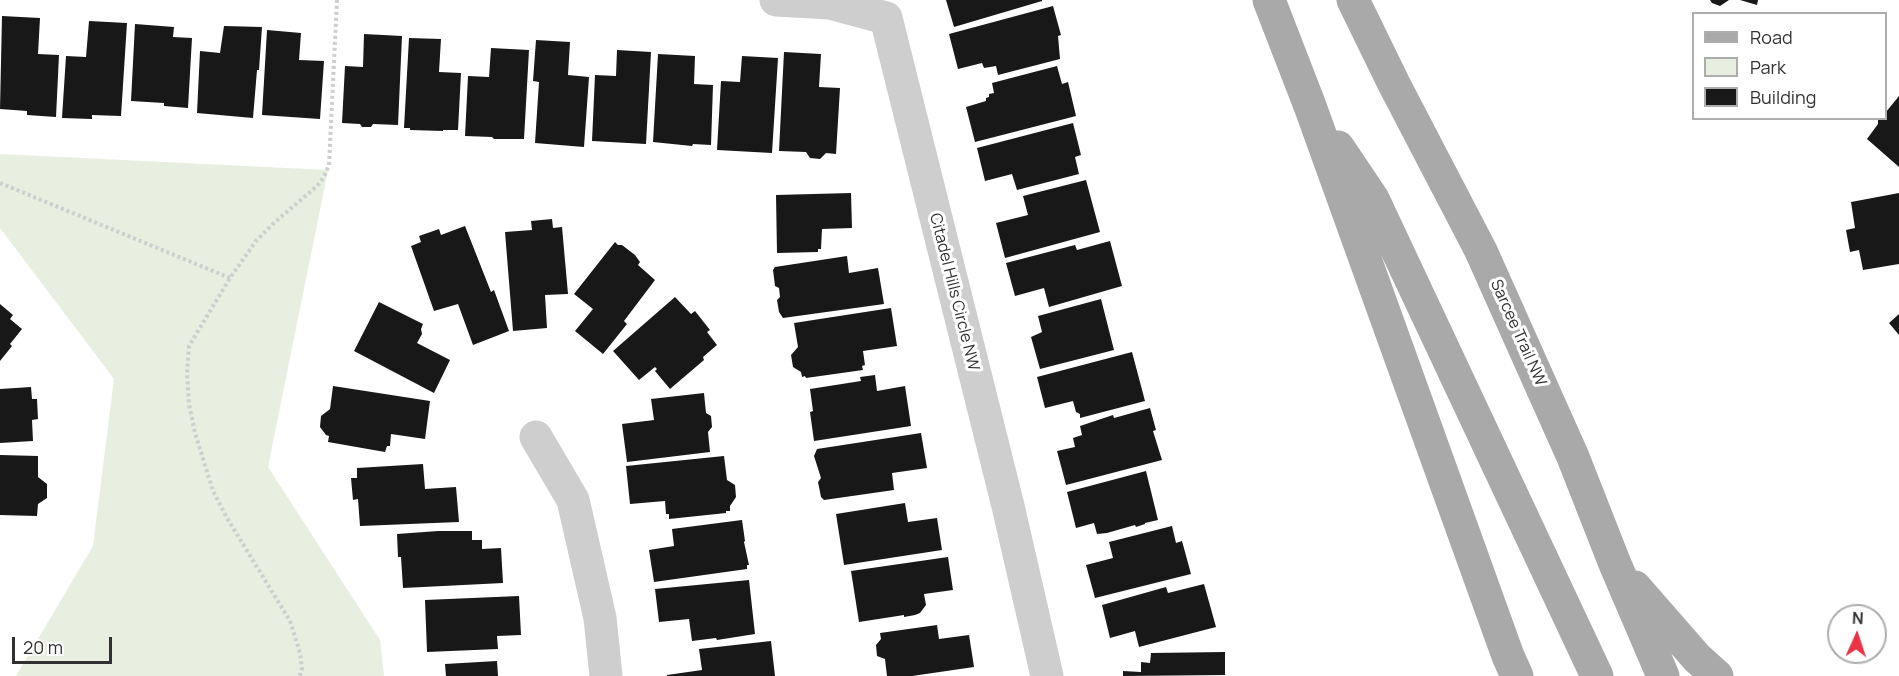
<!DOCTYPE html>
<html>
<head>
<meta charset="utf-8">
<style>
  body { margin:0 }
  #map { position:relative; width:1899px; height:676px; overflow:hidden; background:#fff; font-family:Manrope,sans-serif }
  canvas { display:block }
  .legend { position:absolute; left:1692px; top:12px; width:195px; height:108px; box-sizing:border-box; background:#fff; border:2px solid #adadad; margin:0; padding:8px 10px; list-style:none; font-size:18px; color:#313131 }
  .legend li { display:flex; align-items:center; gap:12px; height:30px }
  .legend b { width:30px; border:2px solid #adadad }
  .north { position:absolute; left:1827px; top:604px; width:60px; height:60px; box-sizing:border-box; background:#fff; border:2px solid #adadad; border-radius:50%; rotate:3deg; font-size:16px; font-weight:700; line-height:24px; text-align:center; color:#313131 }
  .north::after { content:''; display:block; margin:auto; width:21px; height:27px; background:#e93346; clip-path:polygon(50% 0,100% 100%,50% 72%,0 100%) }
  .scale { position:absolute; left:12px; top:637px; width:100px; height:27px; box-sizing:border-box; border:3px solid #313131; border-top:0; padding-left:8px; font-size:18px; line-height:21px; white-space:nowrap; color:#313131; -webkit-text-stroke:4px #fff; paint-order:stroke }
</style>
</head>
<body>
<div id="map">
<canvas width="1899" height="676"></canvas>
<ul class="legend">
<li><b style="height:8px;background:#a9a9a9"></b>Road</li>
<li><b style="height:16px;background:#e8eee0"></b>Park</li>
<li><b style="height:16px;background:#181818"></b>Building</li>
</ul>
<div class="north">N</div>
<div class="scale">20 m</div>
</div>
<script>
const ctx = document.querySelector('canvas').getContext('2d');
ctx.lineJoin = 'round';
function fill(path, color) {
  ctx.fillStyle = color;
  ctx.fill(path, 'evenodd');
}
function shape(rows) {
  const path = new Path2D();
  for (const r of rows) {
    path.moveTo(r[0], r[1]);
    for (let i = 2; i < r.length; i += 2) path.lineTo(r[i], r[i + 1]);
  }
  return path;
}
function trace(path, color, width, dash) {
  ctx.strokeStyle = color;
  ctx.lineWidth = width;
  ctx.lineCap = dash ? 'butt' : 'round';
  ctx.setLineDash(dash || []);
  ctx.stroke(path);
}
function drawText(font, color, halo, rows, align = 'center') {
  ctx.font = font + ' Manrope,sans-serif';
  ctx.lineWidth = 6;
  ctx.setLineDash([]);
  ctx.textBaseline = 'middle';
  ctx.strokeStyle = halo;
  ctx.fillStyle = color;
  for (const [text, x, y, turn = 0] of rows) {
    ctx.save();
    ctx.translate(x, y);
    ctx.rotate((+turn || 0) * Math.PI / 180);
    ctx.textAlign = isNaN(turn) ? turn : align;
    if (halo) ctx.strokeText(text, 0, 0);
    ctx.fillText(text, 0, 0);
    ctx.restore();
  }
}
fill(shape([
  [0,154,328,170,268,467,380,640,384,676,16,676,93,546,114,379,0,228]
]), '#e8eee0');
fill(shape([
  [946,0,1042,0,1042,1,954,27],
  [1710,0,1729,0,1720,6,1712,3],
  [1740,0,1758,0,1757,5],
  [1053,6,1061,35,1058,36,1060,59,998,75,996,66,984,68,982,63,958,69,949,34],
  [2,16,40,18,38,54,59,55,56,117,27,115,27,111,0,109],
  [89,21,127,23,121,116,92,115,92,119,62,118,66,56,86,57],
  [135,24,174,27,173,37,192,38,188,108,164,106,164,103,131,101],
  [224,26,262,27,259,70,257,70,253,118,197,113,200,51,220,53],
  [267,30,301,33,299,60,324,61,320,119,262,115],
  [364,34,402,36,398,125,373,124,371,127,362,127,360,124,342,123,345,66,363,67],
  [409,38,441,39,439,72,461,73,458,130,443,130,443,131,410,130,410,128,404,128],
  [536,40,570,42,568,75,589,77,584,147,535,143,539,82,533,81],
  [491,48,529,50,524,139,494,139,492,137,465,136,468,76,489,77],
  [617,50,651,52,646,144,592,141,595,75,616,76],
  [784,52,821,54,819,87,840,88,836,154,826,153,820,159,810,158,806,152,779,151],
  [658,54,695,56,694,84,713,85,711,145,693,144,692,146,653,142],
  [742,56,778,58,772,153,717,150,721,81,740,82],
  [1057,66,1062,84,1068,82,1076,116,975,142,966,107,986,101,986,98,989,97,989,94,994,93,992,83],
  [1899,96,1899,167,1867,139,1878,124,1878,118,1886,118,1886,112],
  [1073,123,1081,155,1075,157,1079,174,1017,190,1012,174,985,181,977,148],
  [1086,180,1100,232,1005,258,996,223,1028,215,1023,196],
  [851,193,852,228,822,229,821,249,818,249,818,252,777,253,776,195],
  [1899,193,1899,264,1863,270,1859,250,1850,252,1846,230,1855,228,1851,202],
  [552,219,553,228,562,227,568,294,545,295,547,328,513,331,505,232,532,230,531,221],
  [465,226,491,292,494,290,509,331,473,345,458,304,434,311,411,246,421,242,419,236,439,229,441,235],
  [1110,241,1122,286,1049,307,1044,288,1015,296,1006,263,1075,245,1077,250],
  [615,242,618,245,622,245,635,255,640,262,638,265,655,280,624,321,627,324,603,354,575,331,593,309,574,294],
  [847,256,849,273,878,268,884,304,783,318,779,312,777,300,780,297,779,288,775,286,773,270,775,267],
  [675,297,691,314,695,311,710,330,707,332,717,345,703,357,704,360,670,389,655,371,657,369,655,367,639,380,613,351],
  [1101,299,1114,350,1040,369,1031,337,1042,332,1038,316],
  [379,302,423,324,421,329,422,334,417,343,450,360,434,393,354,351],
  [0,304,13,315,10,319,22,329,10,344,12,346,0,361],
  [891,308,897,346,863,351,865,365,862,366,863,370,806,378,805,376,802,377,801,372,793,367,791,355,798,347,794,323],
  [1899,314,1899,335,1889,323],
  [1132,352,1145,401,1080,418,1080,414,1076,412,1073,401,1045,408,1037,377],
  [875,375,877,391,905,386,911,426,814,441,810,412,813,411,810,389,861,381,860,377],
  [333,386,430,401,425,439,391,434,390,446,387,446,385,452,328,442,329,436,326,435,320,427,321,416,330,409],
  [31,387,32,399,37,399,38,419,32,420,33,441,0,443,0,389],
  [704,393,706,413,711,416,712,427,708,432,710,452,627,462,622,424,654,420,651,399],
  [1150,408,1156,430,1153,431,1162,460,1066,485,1057,451,1075,447,1073,438,1082,435,1080,426,1113,415,1114,418],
  [921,433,927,468,892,473,894,490,824,500,821,497,818,482,821,478,814,456,817,449],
  [0,455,38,456,38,477,47,484,47,498,38,504,37,516,0,515],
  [724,456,727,480,735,485,736,497,730,506,730,511,726,511,726,513,669,519,669,514,666,514,665,501,630,504,626,466],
  [423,464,425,489,456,487,459,522,360,526,358,499,353,500,351,478,357,478,357,468],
  [1146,471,1158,520,1145,523,1145,524,1136,527,1135,525,1107,533,1097,534,1094,523,1076,528,1067,492],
  [905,503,908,522,937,518,942,550,844,565,836,514],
  [742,520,745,541,744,542,749,565,747,565,747,569,654,582,649,550,674,546,672,529],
  [1172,526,1176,543,1182,541,1191,574,1095,598,1086,565,1113,558,1109,542],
  [438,531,472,531,472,540,482,540,482,549,501,548,503,583,403,588,401,557,398,557,397,534],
  [948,557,953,590,924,594,926,605,920,613,915,615,904,617,904,615,859,622,851,571],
  [749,580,755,634,717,640,716,638,692,641,689,619,659,622,655,589],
  [1204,584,1216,627,1139,647,1135,631,1110,638,1102,605,1166,587,1168,593],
  [519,596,521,635,497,636,498,649,427,652,425,600],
  [937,625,939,639,969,635,974,667,912,676,887,676,885,659,877,656,876,645,881,639,880,633],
  [771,641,775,676,667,676,667,675,702,670,699,649],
  [1225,652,1225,675,1123,676,1123,671,1141,672,1141,662,1150,663,1151,653],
  [497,661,498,676,446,676,445,664]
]), '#181818');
trace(shape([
  [0,183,230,278],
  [300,676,302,669,300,653,290,621,227,518,213,491,195,433,189,404,187,374,189,346,230,278,256,241,275,222,317,186,324,177,329,165,337,0]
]), '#cecece', 4, [3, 3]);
trace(shape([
  [776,0,830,3,886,18,1008,506,1047,676],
  [536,437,573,500,600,618,606,676]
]), '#cecece', 33);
trace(shape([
  [1269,0,1310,106,1508,656,1517,676],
  [1353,0,1394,84,1481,251,1573,457,1615,564,1663,676],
  [1338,147,1373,199,1597,676],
  [1635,587,1697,658,1717,676]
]), '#a9a9a9', 33);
drawText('16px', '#313131', '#fff', [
  ["Citadel Hills Circle NW",954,292,76],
  ["Sarcee Trail NW",1518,333,66]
]);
</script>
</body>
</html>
